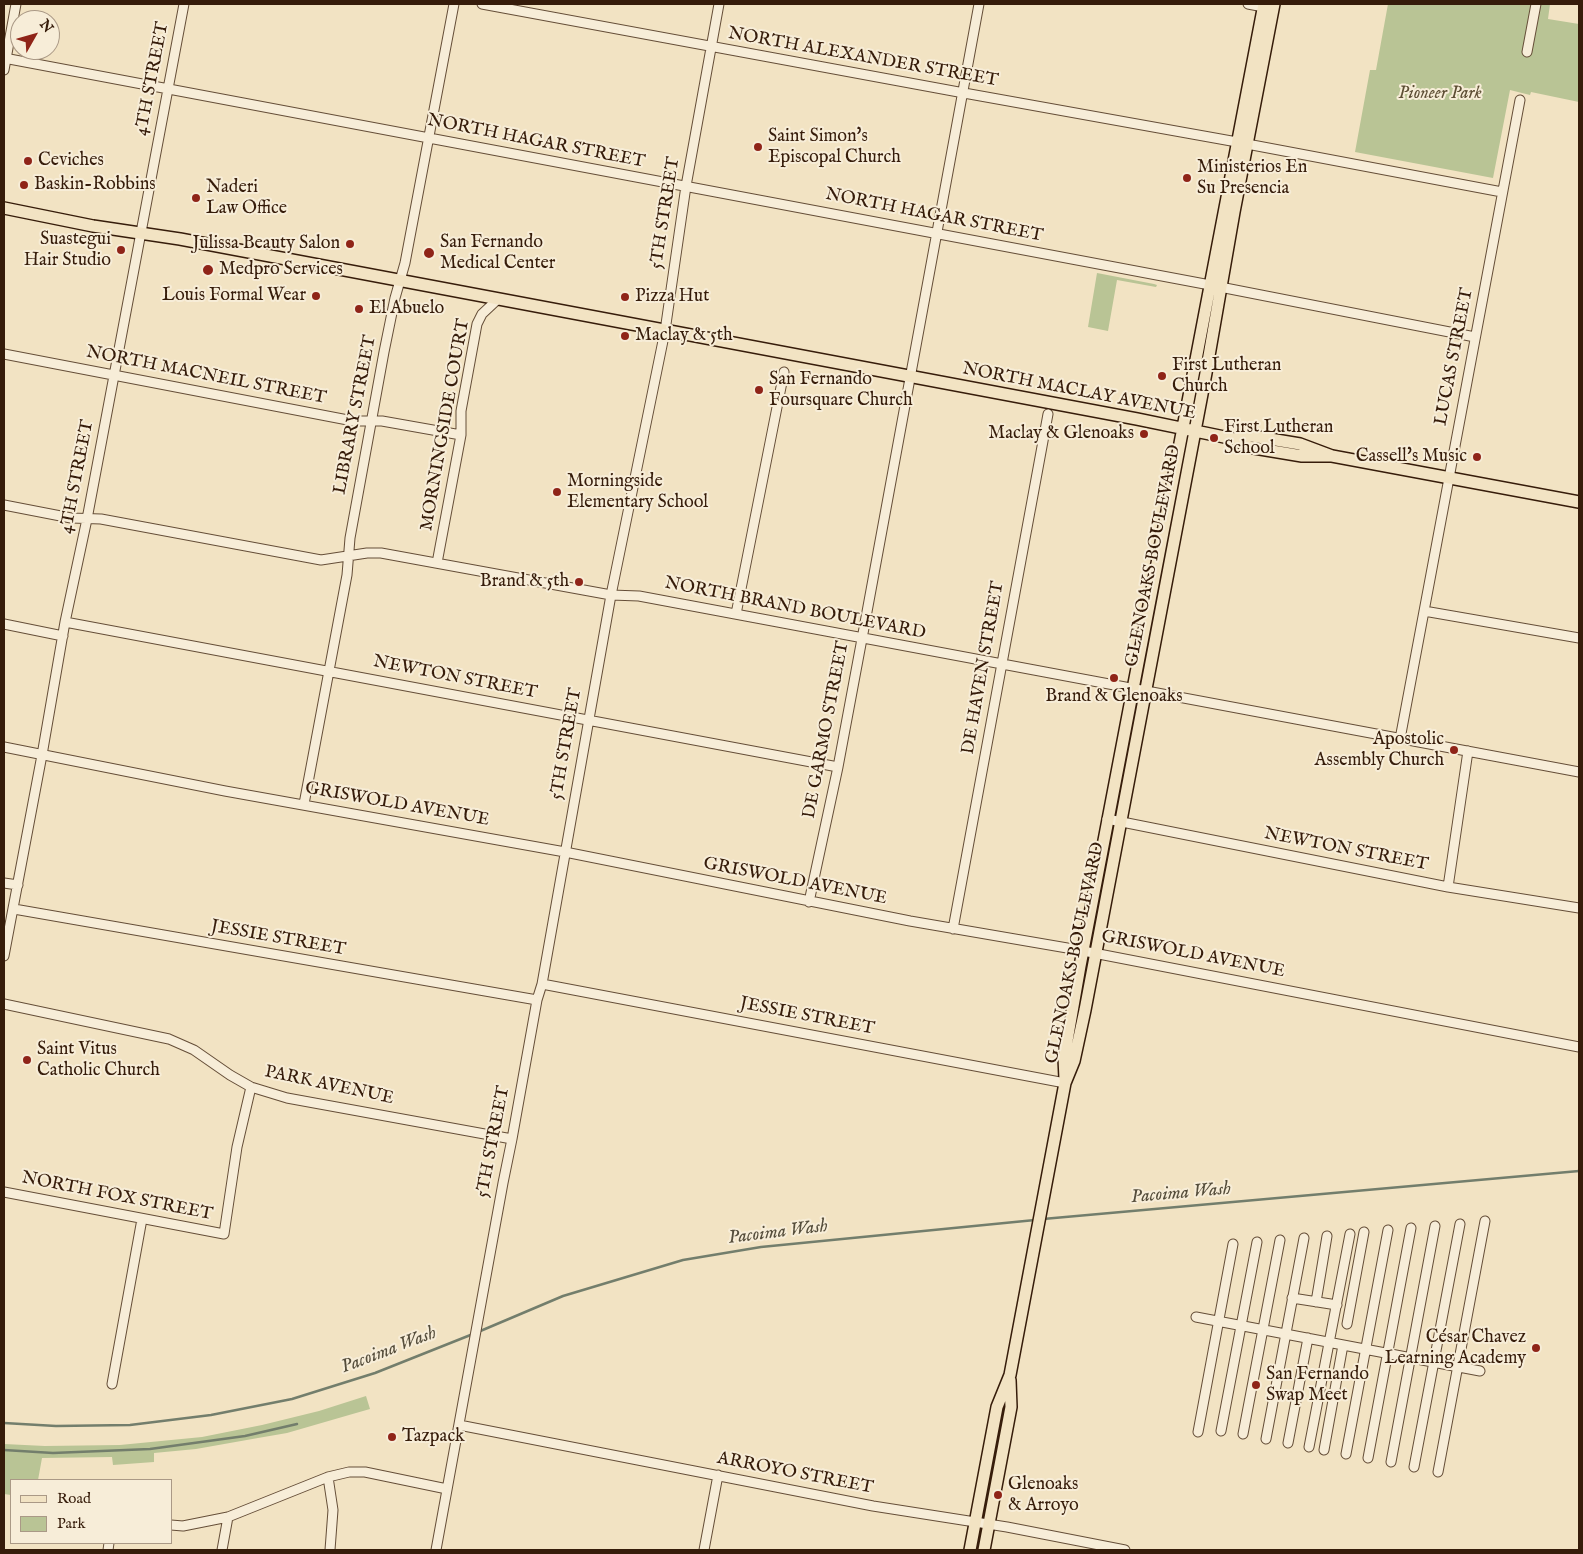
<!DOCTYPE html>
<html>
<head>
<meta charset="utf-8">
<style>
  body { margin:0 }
  #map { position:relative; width:1583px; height:1554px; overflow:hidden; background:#f2e3c3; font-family:"IM FELL English",serif }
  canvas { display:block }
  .frame { position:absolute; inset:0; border:5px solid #361c0a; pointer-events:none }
  .legend { position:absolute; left:10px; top:1479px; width:162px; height:65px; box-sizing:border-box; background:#f7edd8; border:1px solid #aa9986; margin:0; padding:6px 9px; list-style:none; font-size:15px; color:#361c0a }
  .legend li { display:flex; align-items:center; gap:10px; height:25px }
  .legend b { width:25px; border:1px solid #aa9986 }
  .north { position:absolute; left:10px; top:10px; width:50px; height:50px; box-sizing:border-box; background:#f7edd8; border:1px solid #aa9986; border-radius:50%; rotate:52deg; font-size:14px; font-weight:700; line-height:20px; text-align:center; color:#361c0a }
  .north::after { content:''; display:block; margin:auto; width:18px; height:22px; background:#8f2418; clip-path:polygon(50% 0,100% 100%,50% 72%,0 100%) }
</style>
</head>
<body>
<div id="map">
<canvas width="1583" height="1554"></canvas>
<div class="frame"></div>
<ul class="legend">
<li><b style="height:6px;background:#f2e3c3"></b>Road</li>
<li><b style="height:14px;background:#b9c495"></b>Park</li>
</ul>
<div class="north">N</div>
</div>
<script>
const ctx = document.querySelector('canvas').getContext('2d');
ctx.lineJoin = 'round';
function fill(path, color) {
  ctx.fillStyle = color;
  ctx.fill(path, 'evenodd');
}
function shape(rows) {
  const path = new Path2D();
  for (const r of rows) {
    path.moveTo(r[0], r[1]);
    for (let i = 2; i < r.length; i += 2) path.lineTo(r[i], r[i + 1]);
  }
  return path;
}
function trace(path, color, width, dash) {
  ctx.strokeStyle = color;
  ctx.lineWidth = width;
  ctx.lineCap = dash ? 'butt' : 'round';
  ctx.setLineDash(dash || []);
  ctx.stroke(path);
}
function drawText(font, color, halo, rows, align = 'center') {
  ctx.font = font + ' "IM FELL English",serif';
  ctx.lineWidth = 4;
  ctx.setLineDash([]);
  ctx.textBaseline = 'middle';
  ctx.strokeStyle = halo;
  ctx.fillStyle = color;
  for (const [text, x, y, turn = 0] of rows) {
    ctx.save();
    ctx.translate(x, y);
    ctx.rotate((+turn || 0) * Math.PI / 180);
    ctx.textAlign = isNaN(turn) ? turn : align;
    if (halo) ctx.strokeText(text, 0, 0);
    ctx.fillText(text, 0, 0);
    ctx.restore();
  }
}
fill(shape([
  [1388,4,1550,4,1548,19,1579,24,1579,102,1531,92,1530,95,1510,90,1493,178,1355,152,1370,70,1376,70],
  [1097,273,1154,284,1157,285,1156,287,1117,280,1108,331,1088,327],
  [366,1396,370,1409,356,1413,287,1433,258,1438,196,1449,154,1453,154,1462,113,1465,112,1457,42,1458,38,1480,11,1480,11,1495,4,1494,4,1444,45,1446,120,1445,202,1437,262,1425,319,1411]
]), '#b9c495');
trace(shape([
  [1043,1219,1579,1171],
  [478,1332,563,1296,683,1260,761,1247,1035,1220],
  [4,1423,56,1426,130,1425,211,1415,292,1399,375,1373,473,1334],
  [4,1450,53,1453,150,1449,245,1436,297,1424]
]), '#737e6c', 2.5);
const minor = shape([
  [482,4,964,93,1237,142],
  [1248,4,1269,8],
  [1527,52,1536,4],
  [4,58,1210,285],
  [4,70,16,4],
  [1247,144,1502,192],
  [1220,287,1475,337],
  [4,354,353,421,382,421,461,435],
  [4,505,71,518,101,519,321,560,367,553,381,553,611,595,639,596,1579,772],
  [437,563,461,435,461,411,477,324,482,314,498,299],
  [1424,611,1579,638],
  [736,614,784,372],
  [65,622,838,767],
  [4,624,63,636],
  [1400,739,1520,100],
  [4,747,225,791,565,852,910,921,1073,949,1579,1047],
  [304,804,347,575,350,538,384,352,395,298,405,263,454,4],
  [1107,819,1448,887,1579,908],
  [4,883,18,885],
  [1448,887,1468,751],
  [809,902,838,767,864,628,979,4],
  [14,909,537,1000],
  [953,929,1048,414],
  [4,956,42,755,65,622,87,519,184,4],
  [542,984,1065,1083],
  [4,1004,169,1039,194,1050,230,1075,251,1087,287,1098,512,1139],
  [4,1192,224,1234,237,1147,251,1087],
  [1292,1298,1337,1305],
  [1316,1302,1327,1236],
  [1196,1317,1480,1371],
  [1347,1324,1364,1232],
  [112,1384,142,1219],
  [459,1425,873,1506,1007,1527,1125,1550],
  [1221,1431,1257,1242],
  [1198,1432,1233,1244],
  [1243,1434,1280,1240],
  [1266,1439,1304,1238],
  [1288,1443,1308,1338],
  [1309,1447,1350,1234],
  [1324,1450,1343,1345],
  [1346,1454,1388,1230],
  [1368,1458,1411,1228],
  [1391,1462,1435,1226],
  [1414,1467,1460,1224],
  [1438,1472,1485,1221],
  [328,1477,333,1510,330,1550],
  [171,1525,183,1526,228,1517,328,1477,349,1472,365,1472,447,1489],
  [108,1550,109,1543],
  [222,1550,228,1517],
  [436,1550,503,1183,512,1139,537,1000,542,984,611,595,665,331,686,186,719,4],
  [704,1550,718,1475]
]);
const major = shape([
  [4,208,93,226,180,239,1137,419,1234,439,1248,447,1302,456,1332,456],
  [1234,439,1252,436,1300,444,1332,456,1579,502],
  [1065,1079,1064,1058,1080,966,1264,4],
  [970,1550,997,1407,1010,1375,1065,1083,1074,1061,1085,1010,1206,373,1234,212,1274,4],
  [984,1550,1011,1407,1010,1380]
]);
trace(minor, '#654e38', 11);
trace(major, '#361c0a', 14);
trace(minor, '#f7edd8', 9);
trace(major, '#f2e3c3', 11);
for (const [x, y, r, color] of [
  [758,147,5,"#8f2418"],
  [28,161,5,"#8f2418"],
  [1187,178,5,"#8f2418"],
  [24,185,5,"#8f2418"],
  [196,198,5,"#8f2418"],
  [350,244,5,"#8f2418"],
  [121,250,5,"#8f2418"],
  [429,253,6,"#8f2418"],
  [208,270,6,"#8f2418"],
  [316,296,5,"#8f2418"],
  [625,297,5,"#8f2418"],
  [359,309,5,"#8f2418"],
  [625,336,5,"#8f2418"],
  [1162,376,5,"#8f2418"],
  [759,390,5,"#8f2418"],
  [1144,434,5,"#8f2418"],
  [1214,438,5,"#8f2418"],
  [1477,457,5,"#8f2418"],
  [557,492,5,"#8f2418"],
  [579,582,5,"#8f2418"],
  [1114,678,5,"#8f2418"],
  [1454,750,5,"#8f2418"],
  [27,1060,5,"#8f2418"],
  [1536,1348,5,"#8f2418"],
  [1256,1385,5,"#8f2418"],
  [392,1437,5,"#8f2418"],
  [998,1495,5,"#8f2418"]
]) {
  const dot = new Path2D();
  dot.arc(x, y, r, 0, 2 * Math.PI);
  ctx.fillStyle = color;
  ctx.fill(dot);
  trace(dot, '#f7edd8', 2);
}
drawText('18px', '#361c0a', '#f7edd8', [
  ["NORTH ALEXANDER STREET",863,58,10],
  ["4TH STREET",153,79,-79],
  ["NORTH HAGAR STREET",536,142,11],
  ["5TH STREET",666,213,-81],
  ["NORTH HAGAR STREET",934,216,11],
  ["LUCAS STREET",1455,357,-79],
  ["NORTH MACNEIL STREET",206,376,11],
  ["NORTH MACLAY AVENUE",1079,392,11],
  ["LIBRARY STREET",356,415,-79],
  ["MORNINGSIDE COURT",446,425,-80],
  ["4TH STREET",78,477,-79],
  ["GLENOAKS BOULEVARD",1154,556,-79],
  ["NORTH BRAND BOULEVARD",795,609,11],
  ["DE HAVEN STREET",984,668,-80],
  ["NEWTON STREET",455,678,11],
  ["DE GARMO STREET",827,730,-79],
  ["5TH STREET",567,744,-80],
  ["GRISWOLD AVENUE",397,805,10],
  ["NEWTON STREET",1346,850,11],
  ["GRISWOLD AVENUE",795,882,11],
  ["JESSIE STREET",278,939,10],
  ["GLENOAKS BOULEVARD",1076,953,-78],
  ["GRISWOLD AVENUE",1193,955,11],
  ["JESSIE STREET",807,1017,11],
  ["PARK AVENUE",329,1086,12],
  ["5TH STREET",494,1142,-79],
  ["NORTH FOX STREET",117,1197,11],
  ["ARROYO STREET",795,1474,11]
]);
drawText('italic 18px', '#5d4e34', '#f7edd8', [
  ["Pioneer Park",1440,94]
]);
drawText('18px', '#361c0a', '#f7edd8', [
  ["Saint Simon's",768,137],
  ["Episcopal Church",768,158],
  ["Ceviches",38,161],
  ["Ministerios En",1197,168],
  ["Su Presencia",1197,189],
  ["Baskin-Robbins",34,185],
  ["Naderi",206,188],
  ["Law Office",206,209],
  ["Suastegui",111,240,"right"],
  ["Hair Studio",111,261,"right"],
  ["San Fernando",440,243],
  ["Medical Center",440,264],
  ["Julissa Beauty Salon",340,244,"right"],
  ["Medpro Services",219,270],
  ["Louis Formal Wear",306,296,"right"],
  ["Pizza Hut",635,297],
  ["El Abuelo",369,309],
  ["Maclay & 5th",635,336],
  ["First Lutheran",1172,366],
  ["Church",1172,387],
  ["San Fernando",769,380],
  ["Foursquare Church",769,401],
  ["First Lutheran",1224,428],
  ["School",1224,449],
  ["Maclay & Glenoaks",1134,434,"right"],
  ["Cassell's Music",1467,457,"right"],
  ["Morningside",567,482],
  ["Elementary School",567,503],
  ["Brand & 5th",569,582,"right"],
  ["Brand & Glenoaks",1114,697,"center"],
  ["Apostolic",1444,740,"right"],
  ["Assembly Church",1444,761,"right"],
  ["Saint Vitus",37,1050],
  ["Catholic Church",37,1071],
  ["César Chavez",1526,1338,"right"],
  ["Learning Academy",1526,1359,"right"],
  ["San Fernando",1266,1375],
  ["Swap Meet",1266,1396],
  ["Tazpack",402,1437],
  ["Glenoaks",1008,1485],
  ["& Arroyo",1008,1506]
], 'left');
drawText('italic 19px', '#554d3b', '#f7edd8', [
  ["Pacoima Wash",1181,1194,-5],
  ["Pacoima Wash",778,1233,-7],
  ["Pacoima Wash",389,1351,-21]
]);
</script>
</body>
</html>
